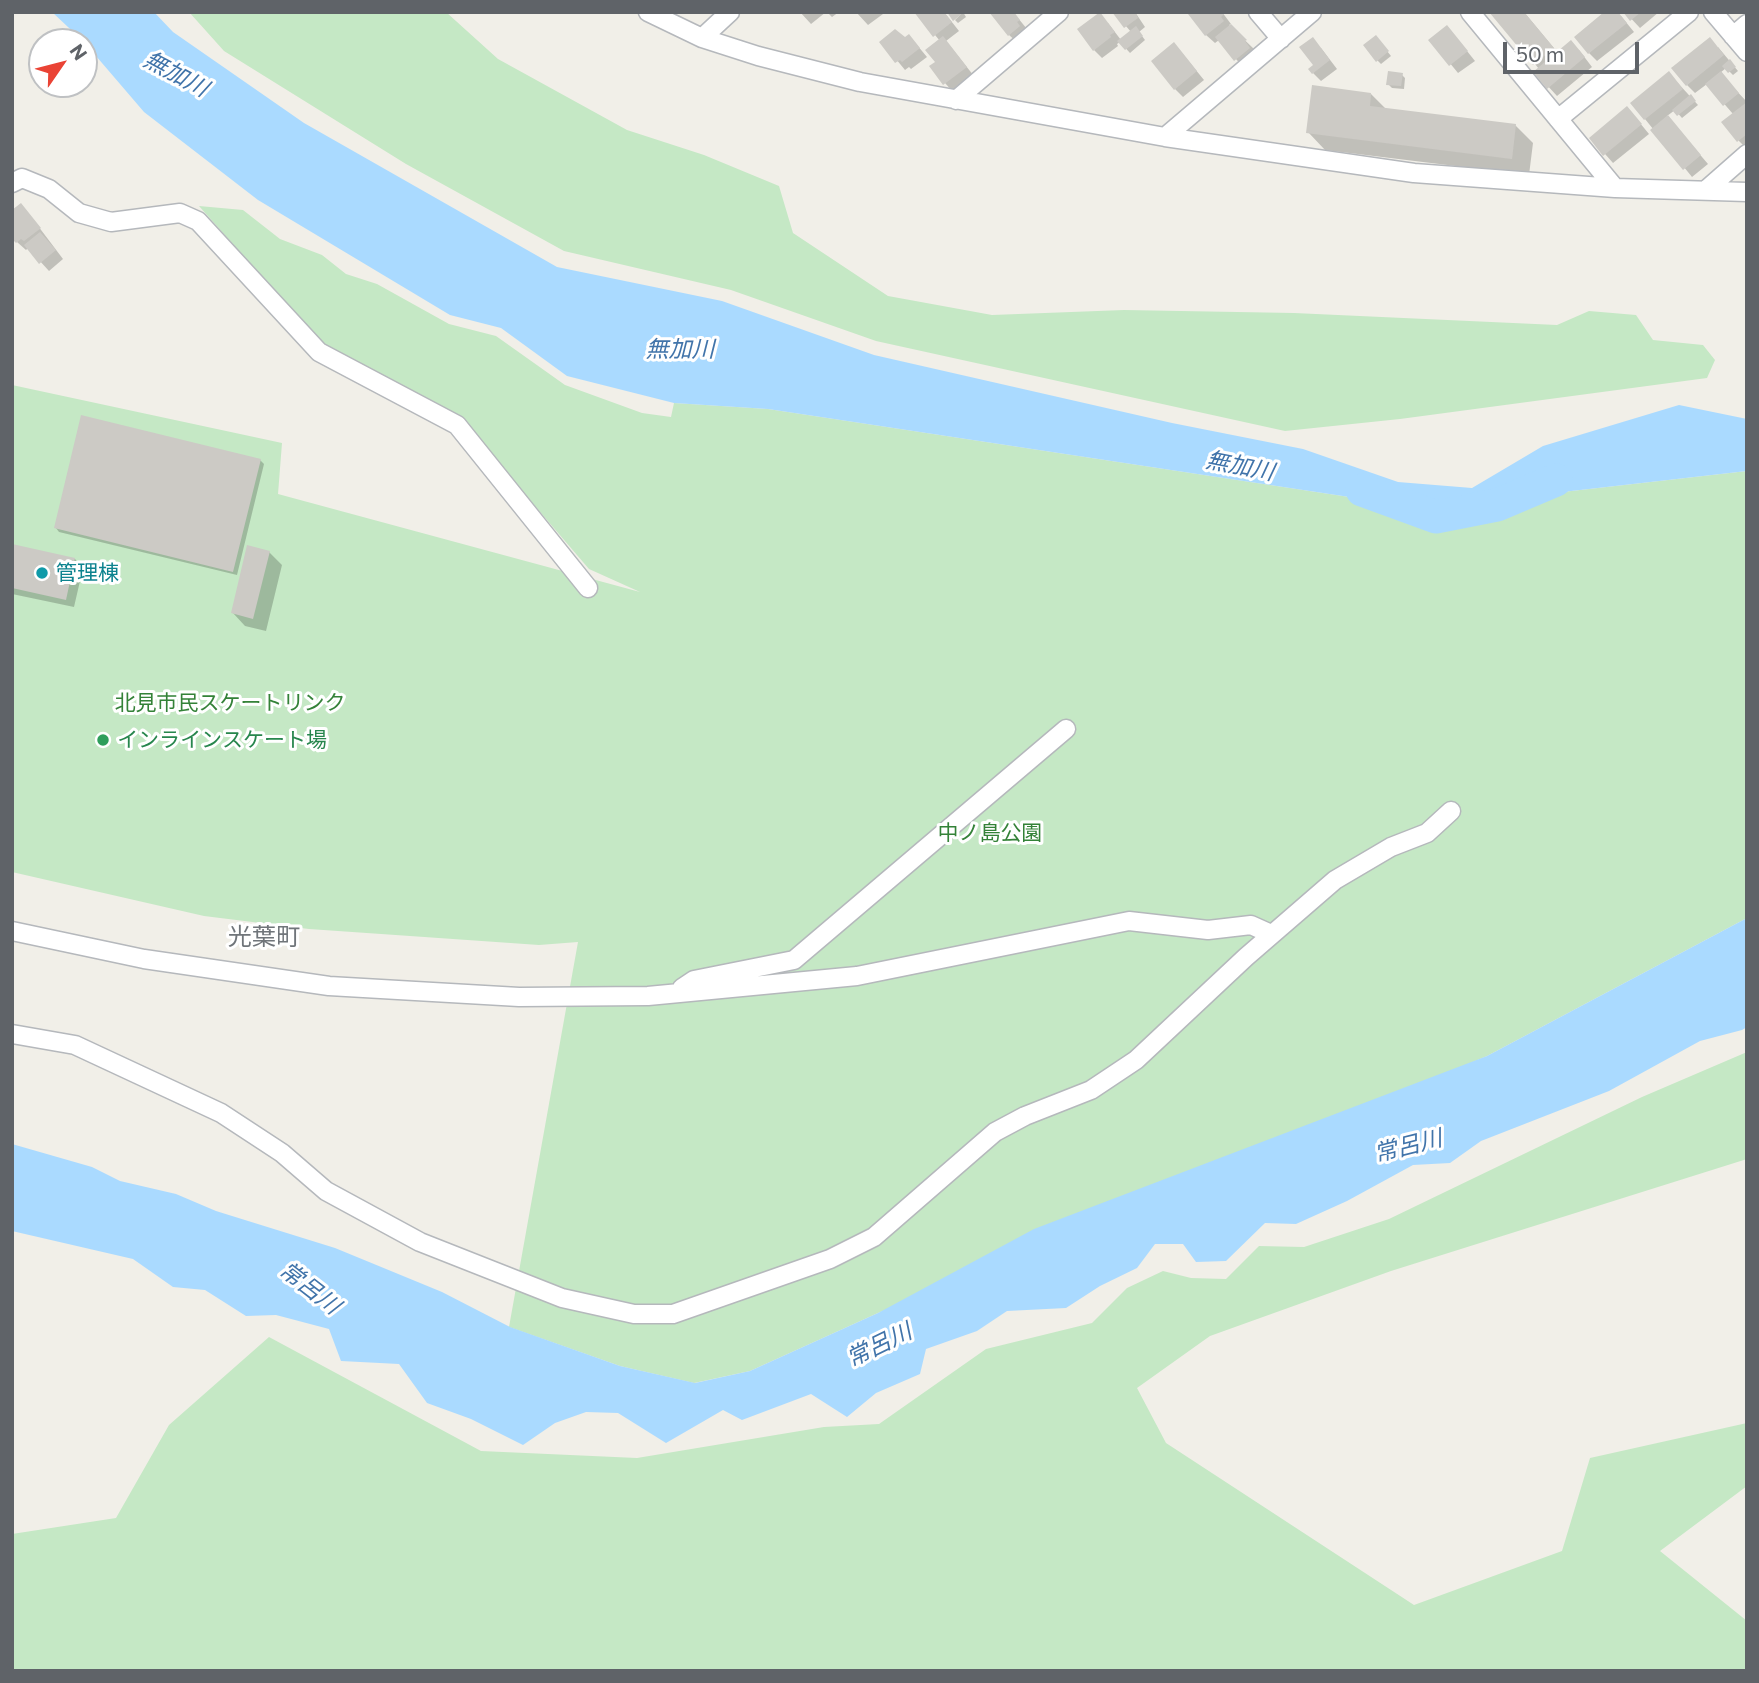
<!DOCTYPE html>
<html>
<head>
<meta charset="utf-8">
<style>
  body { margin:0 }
  #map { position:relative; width:1759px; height:1683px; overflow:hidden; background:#f1efe8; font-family:Commissioner,sans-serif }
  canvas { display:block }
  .frame { position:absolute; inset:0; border:14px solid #5f6368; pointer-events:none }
  .north { position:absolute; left:28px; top:28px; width:70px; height:70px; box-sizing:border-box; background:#fff; border:2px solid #bfc1c3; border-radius:50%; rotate:55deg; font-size:19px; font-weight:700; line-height:28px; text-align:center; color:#5f6368 }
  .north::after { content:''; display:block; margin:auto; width:24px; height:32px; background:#ea4335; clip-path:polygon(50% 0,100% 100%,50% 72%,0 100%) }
  .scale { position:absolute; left:1503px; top:42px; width:136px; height:32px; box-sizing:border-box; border:4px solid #5f6368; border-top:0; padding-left:9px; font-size:21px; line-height:24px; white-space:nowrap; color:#5f6368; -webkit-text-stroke:5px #fff; paint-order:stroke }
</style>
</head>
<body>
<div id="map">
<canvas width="1759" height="1683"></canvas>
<div class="frame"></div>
<div class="north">N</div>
<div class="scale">50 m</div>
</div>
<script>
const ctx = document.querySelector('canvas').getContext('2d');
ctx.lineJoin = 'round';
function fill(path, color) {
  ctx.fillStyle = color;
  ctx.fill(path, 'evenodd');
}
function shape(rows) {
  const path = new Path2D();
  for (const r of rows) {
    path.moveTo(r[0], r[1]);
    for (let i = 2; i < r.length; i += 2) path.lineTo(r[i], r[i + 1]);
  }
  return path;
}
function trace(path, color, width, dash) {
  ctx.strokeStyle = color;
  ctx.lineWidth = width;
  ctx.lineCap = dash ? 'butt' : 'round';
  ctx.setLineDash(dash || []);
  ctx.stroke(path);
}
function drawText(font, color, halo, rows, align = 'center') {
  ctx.font = font + ' Commissioner,"Noto Sans JP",sans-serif';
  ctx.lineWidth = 6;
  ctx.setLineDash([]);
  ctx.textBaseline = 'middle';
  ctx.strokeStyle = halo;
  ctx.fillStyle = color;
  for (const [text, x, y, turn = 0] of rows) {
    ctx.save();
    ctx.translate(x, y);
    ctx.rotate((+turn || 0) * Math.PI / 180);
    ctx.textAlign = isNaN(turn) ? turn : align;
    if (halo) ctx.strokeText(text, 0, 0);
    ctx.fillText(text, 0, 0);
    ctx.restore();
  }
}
fill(shape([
  [189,12,446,12,498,59,627,130,704,155,779,186,793,233,888,296,992,315,1124,310,1294,313,1557,325,1589,311,1636,315,1653,340,1703,345,1715,360,1707,378,1400,419,1285,431,876,341,731,290,564,251,406,164,224,51],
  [199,206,243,210,280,239,322,255,346,274,377,284,449,324,496,336,565,385,642,413,671,417,674,403,768,409,1422,508,1747,471,1747,918,1487,1056,878,1313,750,1371,694,1383,620,1366,509,1327,578,942,539,945,410,936,309,929,204,916,12,872,12,385,282,443,278,494,640,592,589,569,461,420,324,347],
  [1747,1052,1747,1159,1391,1271,1210,1336,1137,1388,1166,1443,1414,1605,1562,1551,1590,1458,1747,1423,1747,1486,1660,1551,1747,1621,1747,1671,12,1671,12,1534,116,1518,169,1425,269,1337,481,1451,637,1458,824,1427,879,1424,986,1349,1092,1323,1127,1288,1163,1271,1191,1278,1226,1279,1259,1246,1304,1247,1389,1219,1642,1097]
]), '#c5e8c5');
fill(shape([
  [52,12,154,12,173,32,304,123,557,267,722,301,874,355,1172,423,1303,449,1398,482,1472,488,1543,446,1679,405,1747,419,1747,471,1422,508,768,409,674,403,567,376,501,328,450,315,258,200,144,112,84,42],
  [1747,918,1747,1027,1742,1030,1700,1041,1609,1091,1481,1141,1450,1163,1413,1165,1347,1201,1296,1224,1265,1223,1226,1261,1196,1262,1183,1244,1155,1244,1137,1268,1100,1286,1066,1308,1007,1311,977,1331,926,1349,920,1374,876,1393,847,1417,811,1394,742,1420,723,1410,666,1443,618,1413,586,1412,555,1423,523,1445,471,1419,427,1403,399,1364,341,1361,329,1329,276,1315,246,1316,205,1290,173,1287,133,1259,12,1231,12,1144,92,1167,120,1181,176,1194,216,1211,335,1248,442,1292,510,1327,620,1366,695,1383,750,1371,878,1313,1034,1229,1487,1056]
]), '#aadaff');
fill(shape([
  [800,12,826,12,811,24],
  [827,12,839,12,832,17],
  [856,12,882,12,883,14,868,25],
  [944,12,959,31,946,41,974,76,953,92,945,83,937,63,940,41,935,35],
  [963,12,966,17,958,23,955,20],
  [1013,12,1027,29,1018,43,1009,35],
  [1114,12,1135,12,1145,27,1139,32,1145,40,1130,53,1120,42,1117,44,1118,46,1102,58,1094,50,1108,23,1121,40,1131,32],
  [1189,12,1222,12,1231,24,1229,25,1254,49,1252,51,1257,58,1244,68,1219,40,1215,43,1206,35],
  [1524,12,1558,53,1579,50,1592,67,1557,96,1535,72,1539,69,1535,64],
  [1625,12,1659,12,1640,28],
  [1621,16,1634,32,1597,61,1589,53],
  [1455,36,1475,61,1458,73,1431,40],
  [1379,41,1391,56,1381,64,1377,60],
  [882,42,917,45,927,57,911,69,909,67,905,70],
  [1718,47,1738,71,1733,75,1726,68,1720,73,1747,102,1747,149,1739,141,1733,114,1707,84,1695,93,1687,85],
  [1321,48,1337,69,1321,81,1313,73],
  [1182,53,1204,80,1183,97,1175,89],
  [1402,75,1405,78,1404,89,1392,88,1388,84],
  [1677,82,1698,105,1682,118,1675,110,1667,116,1708,164,1692,177,1632,103],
  [1371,94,1386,109,1515,125,1533,143,1529,175,1325,150,1308,132],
  [1635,117,1649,134,1613,163,1591,138],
  [29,214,63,259,49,271,28,248,26,250,17,242],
  [260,460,264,464,237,575,59,532,56,528],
  [12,546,75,559,83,568,74,607,12,594],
  [269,552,282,565,266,631,245,626,233,613]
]), '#0003');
trace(shape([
  [1362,490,1436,517,1497,505,1556,480]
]), '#aadaff', 33);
fill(shape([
  [914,12,944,12,952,22,933,37],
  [947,12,964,12,953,21],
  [989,12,1014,12,1020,20,1017,22,1020,26,1008,36],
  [1100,12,1115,32,1110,35,1111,37,1093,51,1077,29],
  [1112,12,1135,12,1138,18,1124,28],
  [1190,12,1222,12,1224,14,1221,17,1224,21,1205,36,1188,14],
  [1489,12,1524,12,1554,48,1533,65],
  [1604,12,1618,12,1627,23,1588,54,1574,37],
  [1623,12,1641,12,1630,21],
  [1231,24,1247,40,1245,41,1250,48,1234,61,1215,37],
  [1447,25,1468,51,1449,66,1428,40],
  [1136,26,1143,36,1125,50,1117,41],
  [895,29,905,37,909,34,920,48,902,62,900,60,895,63,879,42],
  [1376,35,1389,51,1376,62,1363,45],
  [943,36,967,67,943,85,929,66,935,62,925,50],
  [1313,37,1330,60,1312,74,1308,69,1313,65,1299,47],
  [1710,37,1724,55,1686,86,1671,68],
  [1571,40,1585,57,1547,89,1533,72],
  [1174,42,1197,71,1174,90,1151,61],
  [1730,59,1736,67,1728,73,1722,66],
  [1388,71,1403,73,1401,86,1386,85],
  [1669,71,1683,89,1644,120,1630,103],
  [1721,71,1739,93,1723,106,1705,84],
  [1312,85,1371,93,1370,106,1516,124,1512,159,1306,133],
  [1691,94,1696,101,1677,116,1672,110],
  [1747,102,1747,134,1737,142,1721,122],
  [1627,106,1642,124,1603,156,1589,138],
  [1668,115,1701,155,1683,170,1650,130],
  [21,203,41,228,24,241,21,239,16,243,12,239,12,210],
  [40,232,56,250,39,264,24,245],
  [81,415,261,459,233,572,54,528],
  [12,544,75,558,66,600,12,588],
  [247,545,270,551,253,619,231,613]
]), '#cccac5');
const minor = shape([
  [648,12,702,38,758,56,860,82,1165,137,1414,173,1615,188,1747,192],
  [1258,12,1281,39],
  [1470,12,1615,188],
  [1713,12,1747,52],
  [1733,36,1747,24],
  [702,38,730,12],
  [956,100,1059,12],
  [1558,119,1689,12],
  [1165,137,1312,12],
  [12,183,22,178,49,189,79,213,111,222,180,213,198,221,319,352,457,425,588,588],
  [1706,190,1747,154],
  [12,931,144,959,329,986,519,997,648,996,857,976,1129,921,1208,930,1251,925,1271,934],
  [682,988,694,980,794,960,1066,729],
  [12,1034,75,1045,221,1113,282,1153,326,1191,420,1242,562,1298,634,1314,673,1314,830,1259,874,1237,995,1132,1025,1116,1091,1090,1136,1060,1246,957,1335,880,1391,847,1427,833,1451,811]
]);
trace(minor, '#b5b8bc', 21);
trace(minor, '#fff', 18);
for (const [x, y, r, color] of [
  [42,573,7,"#0f9aa8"],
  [103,740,7,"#2e9e5b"]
]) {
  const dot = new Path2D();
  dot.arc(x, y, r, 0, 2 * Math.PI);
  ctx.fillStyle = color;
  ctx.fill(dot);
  trace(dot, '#fff', 2.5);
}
drawText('21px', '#0d838f', '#fff', [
  ["管理棟",56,573]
], 'left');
drawText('21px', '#348238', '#fff', [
  ["北見市民スケートリンク",230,703],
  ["中ノ島公園",990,833]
]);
drawText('21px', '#27864d', '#fff', [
  ["インラインスケート場",117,740]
], 'left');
drawText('italic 23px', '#4174aa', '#fff', [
  ["無加川",176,74,28],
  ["無加川",680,349],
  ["無加川",1240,466,11],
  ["常呂川",1408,1146,-14],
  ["常呂川",310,1288,38],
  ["常呂川",879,1345,-26]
]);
drawText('24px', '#70757a', '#fff', [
  ["光葉町",264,937]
]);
</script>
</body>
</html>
